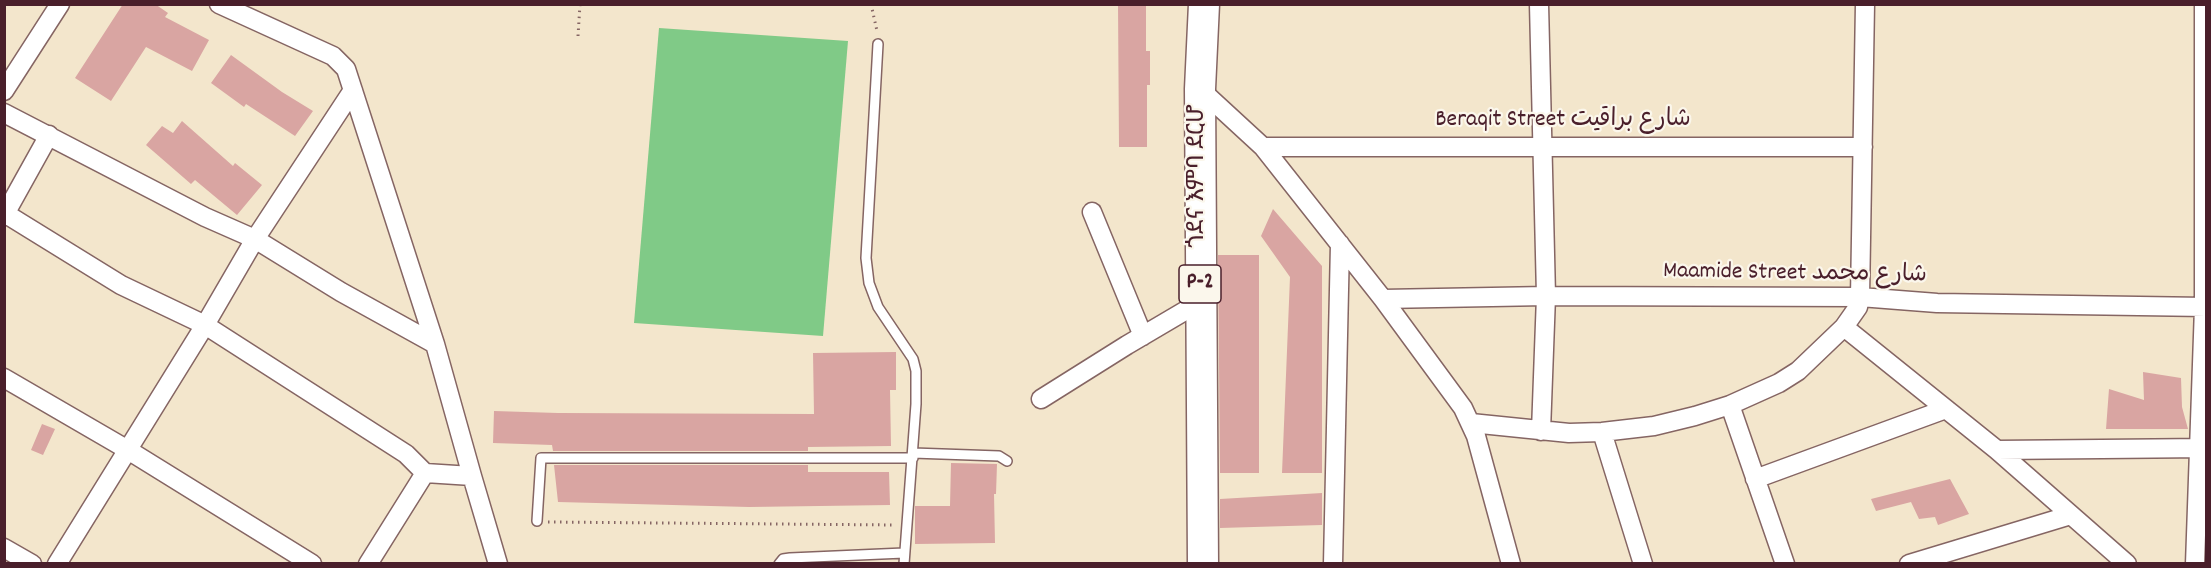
<!DOCTYPE html>
<html>
<head>
<meta charset="utf-8">
<style>
  body { margin:0 }
  #map { position:relative; width:2211px; height:568px; overflow:hidden; background:#f3e6cc; font-family:Dekko,sans-serif }
  canvas { display:block }
  .frame { position:absolute; inset:0; border:6px solid #4a1f2b; pointer-events:none }
</style>
</head>
<body>
<div id="map">
<canvas width="2211" height="568"></canvas>
<div class="frame"></div>
</div>
<script>
const ctx = document.querySelector('canvas').getContext('2d');
ctx.lineJoin = 'round';
function fill(path, color) {
  ctx.fillStyle = color;
  ctx.fill(path, 'evenodd');
}
function shape(rows) {
  const path = new Path2D();
  for (const r of rows) {
    path.moveTo(r[0], r[1]);
    for (let i = 2; i < r.length; i += 2) path.lineTo(r[i], r[i + 1]);
  }
  return path;
}
function trace(path, color, width, dash) {
  ctx.strokeStyle = color;
  ctx.lineWidth = width;
  ctx.lineCap = dash ? 'butt' : 'round';
  ctx.setLineDash(dash || []);
  ctx.stroke(path);
}
function drawText(font, color, halo, rows, align = 'center') {
  ctx.font = font + ' Dekko,"Playpen Sans Arabic","Noto Sans Ethiopic",sans-serif';
  ctx.lineWidth = 4.5;
  ctx.setLineDash([]);
  ctx.textBaseline = 'middle';
  ctx.strokeStyle = halo;
  ctx.fillStyle = color;
  for (const [text, x, y, turn = 0] of rows) {
    ctx.save();
    ctx.translate(x, y);
    ctx.rotate((+turn || 0) * Math.PI / 180);
    ctx.textAlign = isNaN(turn) ? turn : align;
    if (halo) ctx.strokeText(text, 0, 0);
    ctx.fillText(text, 0, 0);
    ctx.restore();
  }
}
fill(shape([
  [659,28,848,41,823,336,634,323]
]), '#80ca87');
fill(shape([
  [123,4,155,4,168,13,165,17,209,40,192,71,146,47,111,101,75,78],
  [1118,4,1146,4,1146,51,1150,51,1150,85,1147,85,1147,147,1119,147],
  [231,55,282,92,313,111,295,136,246,104,244,107,211,83],
  [182,121,233,166,235,163,262,185,237,215,195,180,191,184,146,145,162,126,173,133],
  [1273,209,1322,266,1322,473,1282,473,1290,277,1261,236],
  [1218,255,1259,255,1259,473,1220,473],
  [896,352,896,390,890,390,891,446,808,447,808,451,553,451,552,445,493,443,494,411,558,413,814,414,813,353],
  [2143,372,2181,378,2182,407,2188,429,2106,429,2109,389,2144,400],
  [42,424,55,429,43,455,31,450],
  [951,463,997,464,996,494,994,494,995,543,915,544,915,506,950,506],
  [554,465,808,465,808,472,889,472,890,505,749,507,558,502],
  [1950,479,1969,514,1938,525,1935,517,1919,519,1911,502,1876,511,1871,499],
  [1322,493,1322,525,1220,528,1220,499]
]), '#d9a5a2');
const service = shape([
  [878,44,866,258,869,283,878,307,913,359,916,371,916,404,904,564],
  [913,453,999,456,1007,461],
  [537,521,541,458,913,458],
  [779,564,783,559,790,558,904,553]
]);
const minor = shape([
  [219,4,333,56,346,69,435,344,472,476,498,564],
  [1539,4,1546,296,1541,431],
  [1200,89,1263,147,1383,299,1463,408,1476,436,1511,564],
  [4,91,60,4],
  [4,113,205,217,255,239,341,292,435,344],
  [1263,147,1863,147],
  [1092,212,1143,336],
  [6,214,121,285,205,325,406,454,425,473,472,476],
  [4,216,49,135],
  [1383,299,1546,296,1860,297,1937,303,2206,307],
  [1844,327,1997,450,2127,564],
  [4,378,128,450,312,564],
  [1041,399,1127,345,1200,302],
  [1730,405,1785,564],
  [1471,423,1569,433,1602,432,1654,426,1695,416,1730,405,1779,383,1798,371,1844,327,1858,307,1860,297,1865,4],
  [1602,432,1643,564],
  [1997,450,2206,448],
  [1755,479,1946,409],
  [4,548,32,564],
  [57,564,205,325,255,239,353,90],
  [368,564,425,473],
  [1333,564,1340,244],
  [1909,564,2071,515],
  [2195,564,2204,307,2204,4]
]);
const trunk = shape([
  [1203,564,1200,89,1204,4]
]);
trace(service, '#856563', 12);
trace(minor, '#856563', 21);
trace(trunk, '#856563', 33);
trace(shape([
  [871,4,877,31],
  [578,36,580,4],
  [548,522,895,525]
]), '#856563', 3, [1.5, 4.5]);
trace(service, '#fff', 9);
trace(minor, '#fff', 18);
trace(trunk, '#fff', 30);
for (const [x, y, w] of [
  [1200,284,42]
]) {
  const box = new Path2D();
  box.roundRect(x - w / 2, y - 19, w, 38, 4.5);
  ctx.fillStyle = '#fbf7ec';
  ctx.fill(box);
  trace(box, '#4a1f2b', 1.5);
}
drawText('bold 22px', '#4a1f2b', null, [
  ["P-2",1200,284]
]);
drawText('24px', '#4a1f2b', '#fbf7ec', [
  ["Beraqit Street شارع براقيت",1563,122],
  ["ጎደና እምባ ደርሆ",1200,176,-90],
  ["Maamide Street شارع محمد",1795,275,1]
]);
</script>
</body>
</html>
